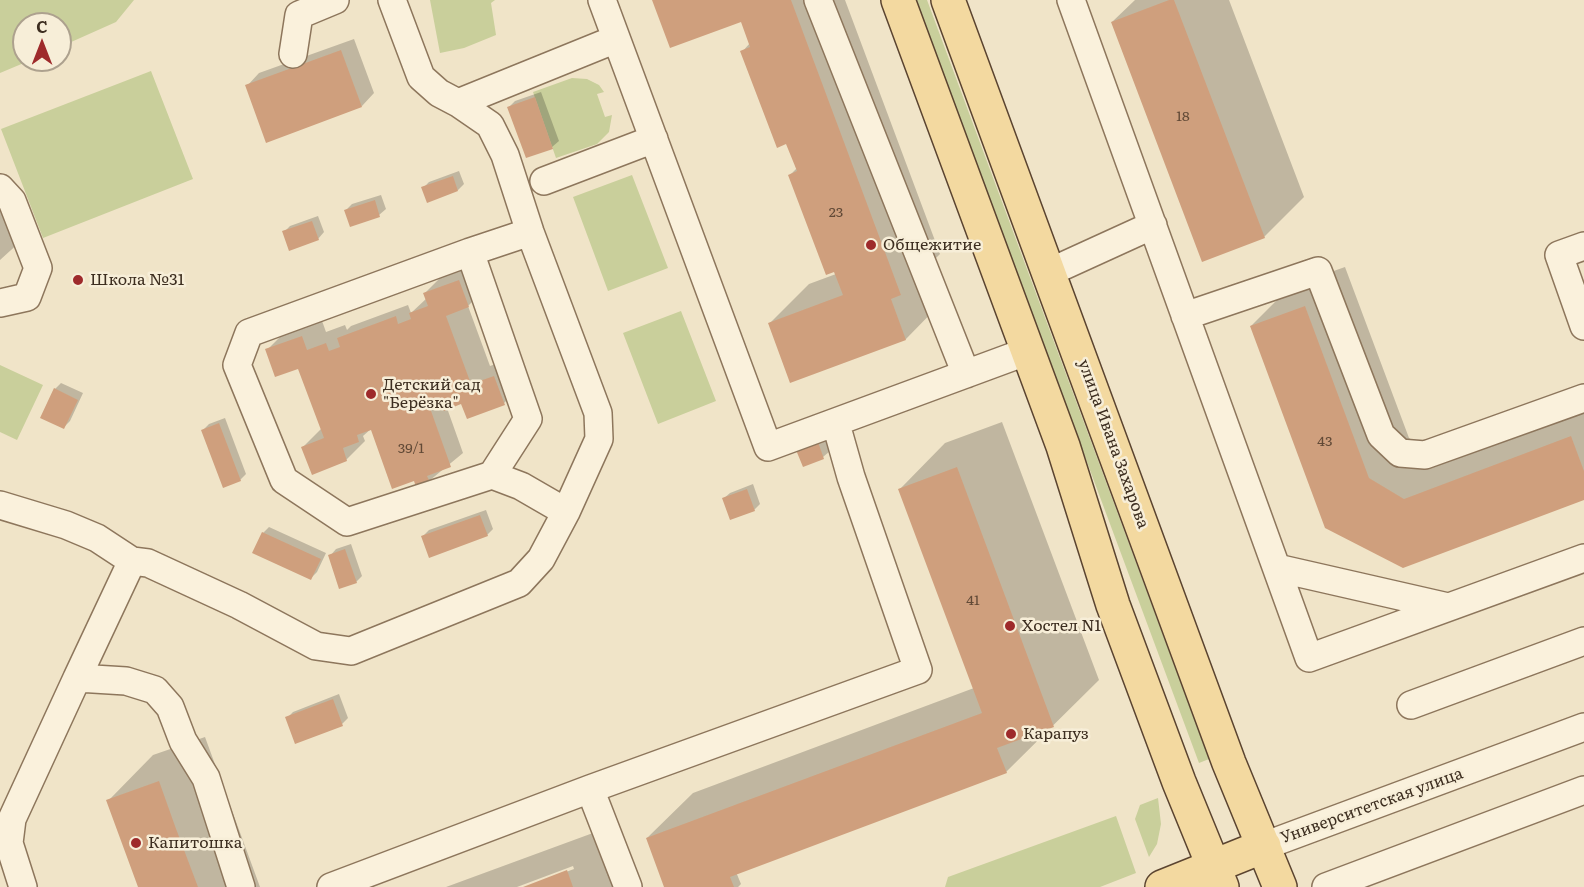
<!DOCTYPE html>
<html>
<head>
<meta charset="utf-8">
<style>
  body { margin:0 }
  #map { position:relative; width:1584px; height:887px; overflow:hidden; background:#f0e4c8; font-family:Literata,serif }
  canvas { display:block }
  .north { position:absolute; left:12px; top:12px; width:60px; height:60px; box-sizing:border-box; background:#f7eed8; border:2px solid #ada18e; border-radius:50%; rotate:0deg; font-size:16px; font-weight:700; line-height:24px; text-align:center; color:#3d2e20 }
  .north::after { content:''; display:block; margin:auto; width:21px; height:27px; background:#9e2a2b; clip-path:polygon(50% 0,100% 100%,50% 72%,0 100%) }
</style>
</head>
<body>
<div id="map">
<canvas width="1584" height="887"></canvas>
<div class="north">С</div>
</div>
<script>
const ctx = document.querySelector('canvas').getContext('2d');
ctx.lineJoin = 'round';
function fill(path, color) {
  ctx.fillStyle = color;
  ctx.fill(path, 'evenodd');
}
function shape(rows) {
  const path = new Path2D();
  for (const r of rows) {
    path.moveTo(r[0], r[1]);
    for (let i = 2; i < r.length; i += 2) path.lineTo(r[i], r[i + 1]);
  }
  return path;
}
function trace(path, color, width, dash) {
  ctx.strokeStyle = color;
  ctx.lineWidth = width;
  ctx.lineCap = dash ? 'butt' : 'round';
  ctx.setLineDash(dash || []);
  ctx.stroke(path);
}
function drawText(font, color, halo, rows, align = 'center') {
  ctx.font = font + ' Literata,serif';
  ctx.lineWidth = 5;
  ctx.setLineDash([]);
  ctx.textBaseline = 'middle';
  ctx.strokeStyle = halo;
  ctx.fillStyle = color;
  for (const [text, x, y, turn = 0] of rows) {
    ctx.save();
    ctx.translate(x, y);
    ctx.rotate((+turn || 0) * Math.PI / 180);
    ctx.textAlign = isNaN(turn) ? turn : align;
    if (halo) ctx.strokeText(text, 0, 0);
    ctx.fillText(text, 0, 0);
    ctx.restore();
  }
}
fill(shape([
  [0,0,134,0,116,22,60,47,60,24,24,24,24,60,31,60,0,73],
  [430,0,495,0,491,3,496,35,464,48,440,53],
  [915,0,927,0,1209,759,1199,763],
  [151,71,193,179,43,238,1,129],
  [572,78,587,79,599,85,604,92,597,94,605,117,612,115,609,132,597,144,556,158,533,92],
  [632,175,668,268,608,291,573,197],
  [681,311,716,401,658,424,623,333],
  [0,365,43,385,17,440,0,432],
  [1158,798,1161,824,1157,844,1149,857,1135,819,1140,805],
  [1116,816,1136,873,1100,887,945,887,948,877]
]), '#c9cf9b');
fill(shape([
  [653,0,845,0,940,254,932,262,945,299,906,339,791,381,769,324,809,284,836,274,790,175,797,168,787,142,742,52,750,43,742,20],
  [1135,0,1229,0,1304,197,1264,237,1112,22],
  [354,39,374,93,362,106,247,86,259,73],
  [541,92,559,141,552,147,527,156,509,107,515,101],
  [459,171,464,184,458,190,423,188,429,182],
  [381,195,386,209,379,215,346,210,352,204],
  [0,196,21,241,0,260],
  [318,216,324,232,318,239,284,232,290,226],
  [477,263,487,287,468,306,490,366,513,358,523,385,504,403,462,402,447,408,463,453,429,481,372,428,363,436,365,441,346,460,303,447,322,428,299,367,267,350,286,331,321,318,326,332,345,325,347,330,351,326,408,305,411,313,427,298,425,293,444,274],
  [1345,267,1409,438,1445,460,1584,408,1584,498,1403,566,1251,326,1291,286],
  [61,383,83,393,70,421,64,427,55,389],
  [225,418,246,474,240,480,203,430,209,424],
  [1002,422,1099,680,1006,772,736,872,741,884,738,887,666,887,647,838,693,793,974,688,900,489,945,443],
  [824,437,830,451,823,457,798,451],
  [753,484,760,504,754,510,723,499,730,493],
  [486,510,493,529,487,535,423,536,429,530],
  [269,527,326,553,317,572,311,578,263,533],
  [351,544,362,576,356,582,330,556,336,549],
  [339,694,348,718,342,724,287,718,293,712],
  [205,737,260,887,139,887,108,801,153,755],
  [612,826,627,887,526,887,574,869,573,866,517,887,446,887]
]), '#0003');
fill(shape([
  [652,0,791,0,901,295,891,299,906,340,790,383,768,323,843,295,834,272,826,275,788,175,797,171,786,144,777,148,740,51,750,47,741,22,670,48],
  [1169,0,1174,0,1265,238,1202,262,1111,22],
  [341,50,362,107,266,143,245,85],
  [535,97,553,149,526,158,507,107],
  [453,176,458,191,427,203,421,187],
  [375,200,380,217,350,227,344,210],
  [312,221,319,240,289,251,282,231],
  [459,280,469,307,446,316,471,384,494,376,505,405,467,419,461,404,444,411,441,404,430,408,451,467,427,476,430,482,416,487,414,481,392,489,371,430,357,435,359,442,343,448,347,461,312,475,301,447,324,438,298,369,275,377,265,349,302,336,307,350,326,343,329,351,340,347,337,338,396,316,398,324,411,319,409,313,428,306,423,293],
  [1305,306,1369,478,1404,499,1571,436,1584,471,1584,500,1403,568,1325,528,1250,326],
  [54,388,78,400,64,429,40,418],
  [219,423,241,481,223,488,201,430],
  [818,442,824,459,803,467,796,450],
  [957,467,1054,727,997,748,1007,773,730,877,734,887,664,887,646,838,982,713,898,489],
  [747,489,755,511,730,520,722,498],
  [480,515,488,536,429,558,421,536],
  [262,532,321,559,311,580,252,553],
  [345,549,357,583,339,589,328,555],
  [333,699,343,726,295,744,285,717],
  [159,781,175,826,198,887,138,887,106,800],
  [567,870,573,887,523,887]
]), '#cf9f7d');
const minor = shape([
  [392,0,421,77,439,93,458,103,616,39],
  [602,0,768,447,1028,351],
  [818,0,966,374],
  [1071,0,1309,658,1584,558],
  [293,54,299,15,335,0],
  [544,181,654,139],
  [0,188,12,201,38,268,27,297,0,303],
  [1584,246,1559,255,1584,326],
  [470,252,528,419,492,475,347,522,284,480,237,365,249,333,470,252,530,232],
  [1050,272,1153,225],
  [1185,316,1318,271,1381,435,1400,453,1425,455,1584,398],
  [492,475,521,486,566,512],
  [0,505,66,525,97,538,132,561,148,563,239,605,316,646,351,651,519,583,541,559,566,512,599,439,598,413,530,232,505,155,490,125,458,103],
  [1277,568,1448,607],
  [77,678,132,561],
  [1411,705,1584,641],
  [590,789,628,887],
  [1264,846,1584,727],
  [23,887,9,843,12,819,77,678,126,681,155,690,170,707,183,741,206,778,241,887],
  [331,887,590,789,918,670,851,477,836,424],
  [1326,887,1584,790]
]);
const major = shape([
  [898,0,1063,446,1113,605,1179,782,1222,887],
  [948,0,1229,763,1280,887],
  [1162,887,1264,846]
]);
trace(minor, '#8d765c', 30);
trace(major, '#5b4430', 36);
trace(minor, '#faf1dc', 27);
trace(major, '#f3d9a0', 33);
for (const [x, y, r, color] of [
  [871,245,6,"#9e2a2b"],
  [78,280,6,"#9e2a2b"],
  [371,394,6,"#9e2a2b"],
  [1010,626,6,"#9e2a2b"],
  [1011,734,6,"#9e2a2b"],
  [136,843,6,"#9e2a2b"]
]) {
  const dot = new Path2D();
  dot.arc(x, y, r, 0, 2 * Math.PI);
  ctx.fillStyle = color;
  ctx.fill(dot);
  trace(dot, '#f7eed8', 2);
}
drawText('14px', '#624a37', null, [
  ["18",1183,117],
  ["23",836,213],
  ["43",1325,442],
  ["39/1",411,449],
  ["41",973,601]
]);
drawText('16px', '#3d2e20', '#f7eed8', [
  ["Общежитие",883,245],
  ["Школа №31",90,280],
  ["Детский сад",383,385],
  ["\"Берёзка\"",383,403],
  ["Хостел N1",1022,626],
  ["Карапуз",1023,734],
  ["Капитошка",148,843]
], 'left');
drawText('16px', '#3d2e20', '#f7eed8', [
  ["улица Ивана Захарова",1113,444,70],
  ["Университетская улица",1372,806,-20]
]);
</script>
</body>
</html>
